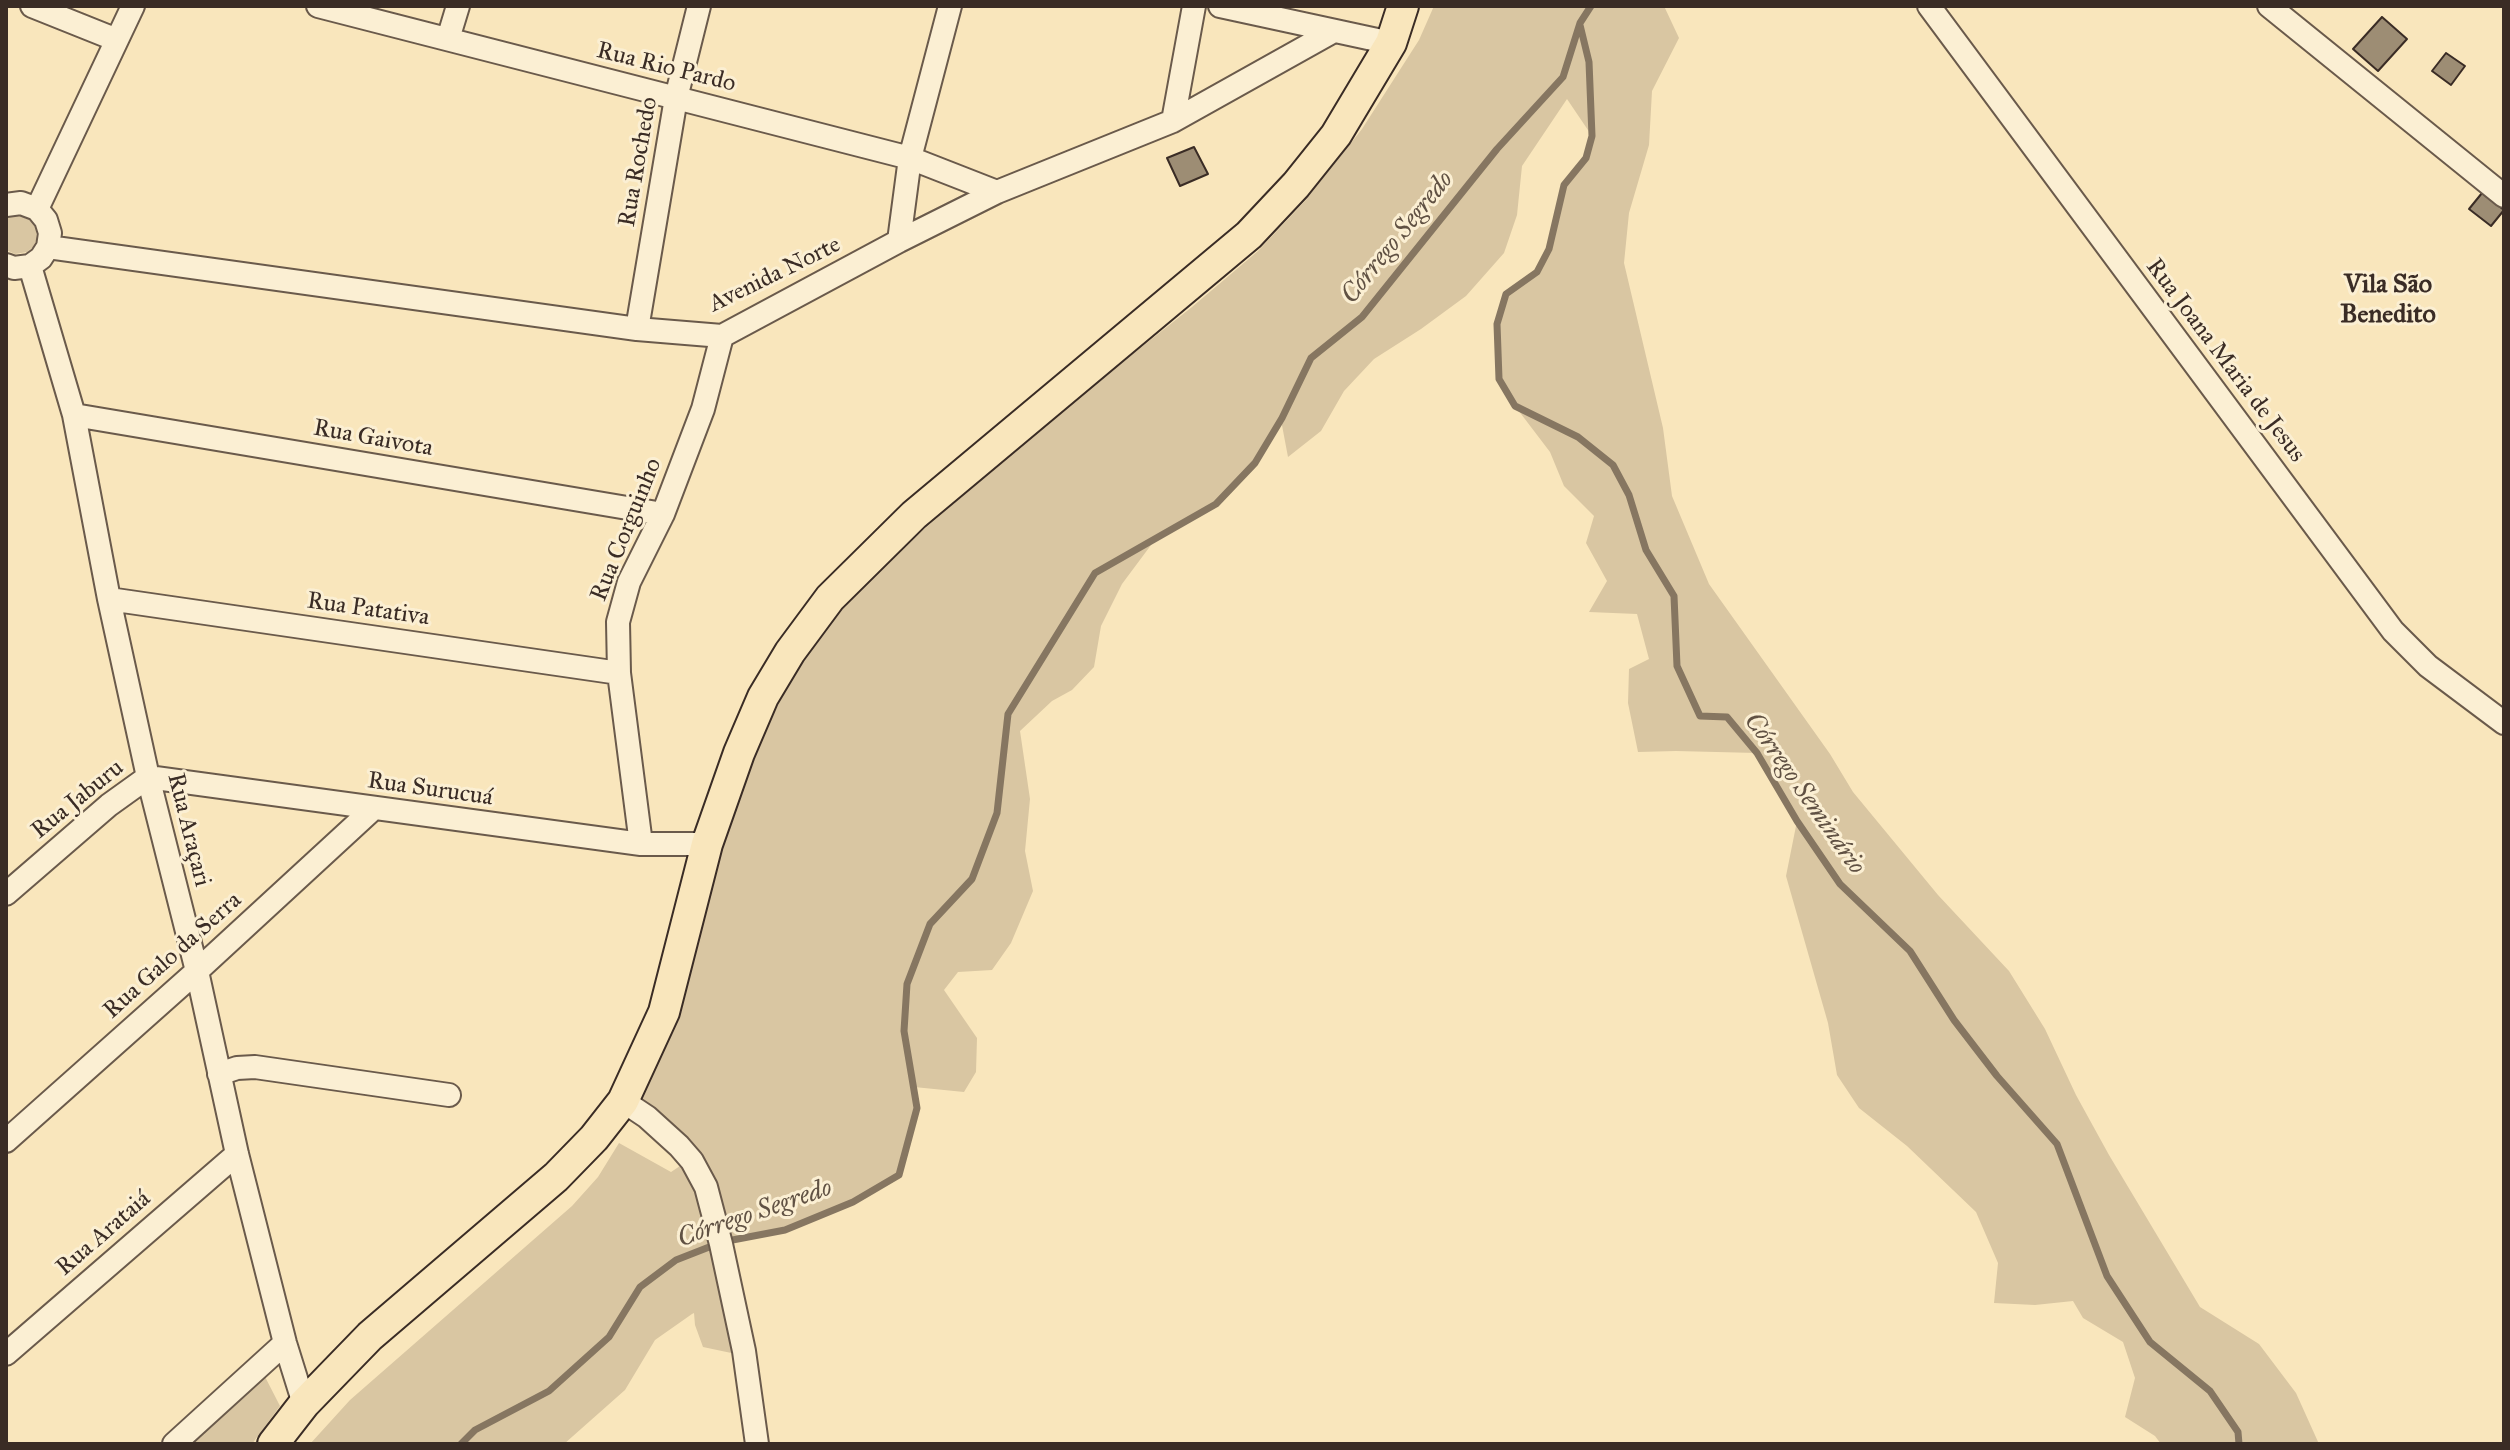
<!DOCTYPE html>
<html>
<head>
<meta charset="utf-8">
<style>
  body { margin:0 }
  #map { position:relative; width:2510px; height:1450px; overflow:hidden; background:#f9e6bc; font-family:"IM FELL Great Primer",serif }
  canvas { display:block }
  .frame { position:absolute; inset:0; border:8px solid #3a2c25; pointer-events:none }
</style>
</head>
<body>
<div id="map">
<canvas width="2510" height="1450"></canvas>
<div class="frame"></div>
</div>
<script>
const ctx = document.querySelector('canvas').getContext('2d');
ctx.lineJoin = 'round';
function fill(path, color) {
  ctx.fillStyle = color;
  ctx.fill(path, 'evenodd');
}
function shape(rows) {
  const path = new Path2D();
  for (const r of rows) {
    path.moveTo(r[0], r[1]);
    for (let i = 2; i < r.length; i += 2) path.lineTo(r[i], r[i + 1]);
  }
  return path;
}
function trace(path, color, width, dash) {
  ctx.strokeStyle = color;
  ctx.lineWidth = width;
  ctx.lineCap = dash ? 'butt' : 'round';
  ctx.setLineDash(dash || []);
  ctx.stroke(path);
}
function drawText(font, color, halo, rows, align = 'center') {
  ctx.font = font + ' "IM FELL Great Primer",serif';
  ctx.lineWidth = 6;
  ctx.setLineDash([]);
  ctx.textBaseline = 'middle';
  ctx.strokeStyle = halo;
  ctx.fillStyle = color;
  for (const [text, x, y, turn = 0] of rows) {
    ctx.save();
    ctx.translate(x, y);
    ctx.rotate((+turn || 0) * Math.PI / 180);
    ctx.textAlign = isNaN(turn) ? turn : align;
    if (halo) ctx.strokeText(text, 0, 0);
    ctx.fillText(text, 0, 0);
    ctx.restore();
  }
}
fill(shape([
  [1434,6,1664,6,1679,38,1652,91,1649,145,1629,213,1624,263,1663,428,1672,496,1709,584,1830,754,1853,792,1938,895,2009,971,2045,1029,2076,1095,2109,1155,2200,1307,2259,1344,2296,1393,2319,1444,2161,1444,2155,1436,2125,1417,2135,1378,2123,1342,2083,1318,2073,1301,2035,1305,1994,1303,1998,1263,1976,1212,1907,1146,1859,1108,1837,1075,1828,1023,1786,876,1797,821,1757,753,1676,751,1638,752,1628,703,1629,669,1649,659,1637,614,1589,612,1607,581,1586,543,1594,516,1564,486,1550,452,1515,406,1499,379,1497,324,1506,294,1537,272,1549,249,1564,185,1586,158,1592,136,1567,99,1522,166,1517,215,1504,253,1466,296,1421,329,1374,359,1344,391,1321,431,1288,457,1281,420,1255,463,1216,504,1157,537,1122,584,1101,626,1094,667,1072,690,1052,701,1020,731,1030,799,1025,851,1033,891,1011,943,992,970,958,972,944,990,977,1038,976,1072,964,1092,914,1087,917,1108,899,1175,853,1202,785,1230,726,1244,736,1354,703,1347,695,1325,694,1313,692,1314,655,1340,625,1390,564,1444,310,1444,350,1400,572,1206,598,1177,619,1143,671,1172,692,1158,637,1105,675,1024,716,856,746,771,800,660,831,620,880,567,1072,402,1192,307,1258,251,1305,201,1362,129,1419,40],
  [15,214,28,217,37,227,36,241,33,247,27,252,15,254,6,250,6,219],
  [260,1367,280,1406,252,1444,181,1444]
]), '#d9c6a2');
trace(shape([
  [1580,25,1589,62,1592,136,1586,158,1564,185,1549,249,1537,272,1506,294,1497,324,1499,379,1515,406,1578,437,1613,465,1629,495,1646,550,1674,596,1677,666,1700,716,1727,717,1757,753,1797,821,1840,884,1910,951,1954,1020,1997,1076,2057,1144,2107,1276,2150,1342,2210,1391,2238,1432,2239,1444],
  [461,1444,475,1430,549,1391,609,1337,640,1287,676,1260,722,1242,785,1230,853,1202,899,1175,917,1108,904,1031,907,984,930,924,972,879,997,813,1008,714,1095,573,1216,504,1255,463,1282,418,1311,358,1362,317,1497,149,1563,77,1580,23,1591,6]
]), '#867661', 7);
const building = shape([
  [2382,17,2407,39,2378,71,2353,49,2382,17],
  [2446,53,2465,66,2451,85,2432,71,2446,53],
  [1194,147,1208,174,1180,186,1167,158,1194,147],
  [2482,193,2504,210,2491,226,2469,209,2482,193]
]);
fill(building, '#9d8d74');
trace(building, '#3a2c25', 2);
const minor = shape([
  [32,6,117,40],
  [318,6,910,158,997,192],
  [1220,6,1391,43],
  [1929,6,2393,631,2428,666,2504,723],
  [2269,6,2504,196],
  [448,39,458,6],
  [1173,121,1194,6],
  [6,205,21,203,37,209,46,220,50,233,48,247,41,258,30,266,14,268,6,265],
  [37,209,133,6],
  [899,241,910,158,950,6],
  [48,247,637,329,722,336,899,241,997,192,1173,121,1334,31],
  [30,266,74,415,109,599,148,777,197,971,237,1154,285,1343,304,1404],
  [637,329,676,98,699,6],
  [74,415,663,514],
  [109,599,619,673],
  [641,844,619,673,618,622,629,582,663,514,703,409,722,336],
  [6,894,109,805,148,777,641,844,707,844],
  [219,1074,237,1068,255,1067,449,1095],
  [623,1101,647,1117,679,1146,692,1161,706,1187,721,1244,744,1351,757,1444],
  [6,1141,197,971,373,809],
  [6,1354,237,1154],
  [174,1444,285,1343]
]);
const major = shape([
  [273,1444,304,1404,370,1336,556,1177,594,1138,623,1101,664,1012,707,844,739,753,763,697,790,652,830,598,914,515,1249,235,1296,185,1336,135,1391,43,1403,6]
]);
trace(minor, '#6a5a4b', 26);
trace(major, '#3a2c25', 34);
trace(minor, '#fbefd3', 22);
trace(major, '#f9e6bc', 30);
drawText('24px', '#3a2c25', '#fbefd3', [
  ["Rua Rio Pardo",666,68,14],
  ["Rua Rochedo",639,162,-80],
  ["Avenida Norte",775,275,-26],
  ["Rua Joana Maria de Jesus",2225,361,53],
  ["Rua Gaivota",373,439,10],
  ["Rua Corguinho",627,530,-68],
  ["Rua Patativa",368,610,8],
  ["Rua Surucuá",430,790,8],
  ["Rua Jaburu",78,800,-39],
  ["Rua Araçari",188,830,76],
  ["Rua Galo da Serra",173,956,-42],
  ["Rua Arataiá",104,1234,-41]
]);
drawText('italic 26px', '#605143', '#fbefd3', [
  ["Córrego Segredo",1398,238,-51],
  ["Córrego Seminário",1804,794,55],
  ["Córrego Segredo",755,1214,-19]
]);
drawText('bold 26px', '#3a2c25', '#fbefd3', [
  ["Vila São",2388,286],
  ["Benedito",2388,316]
]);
</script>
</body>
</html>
